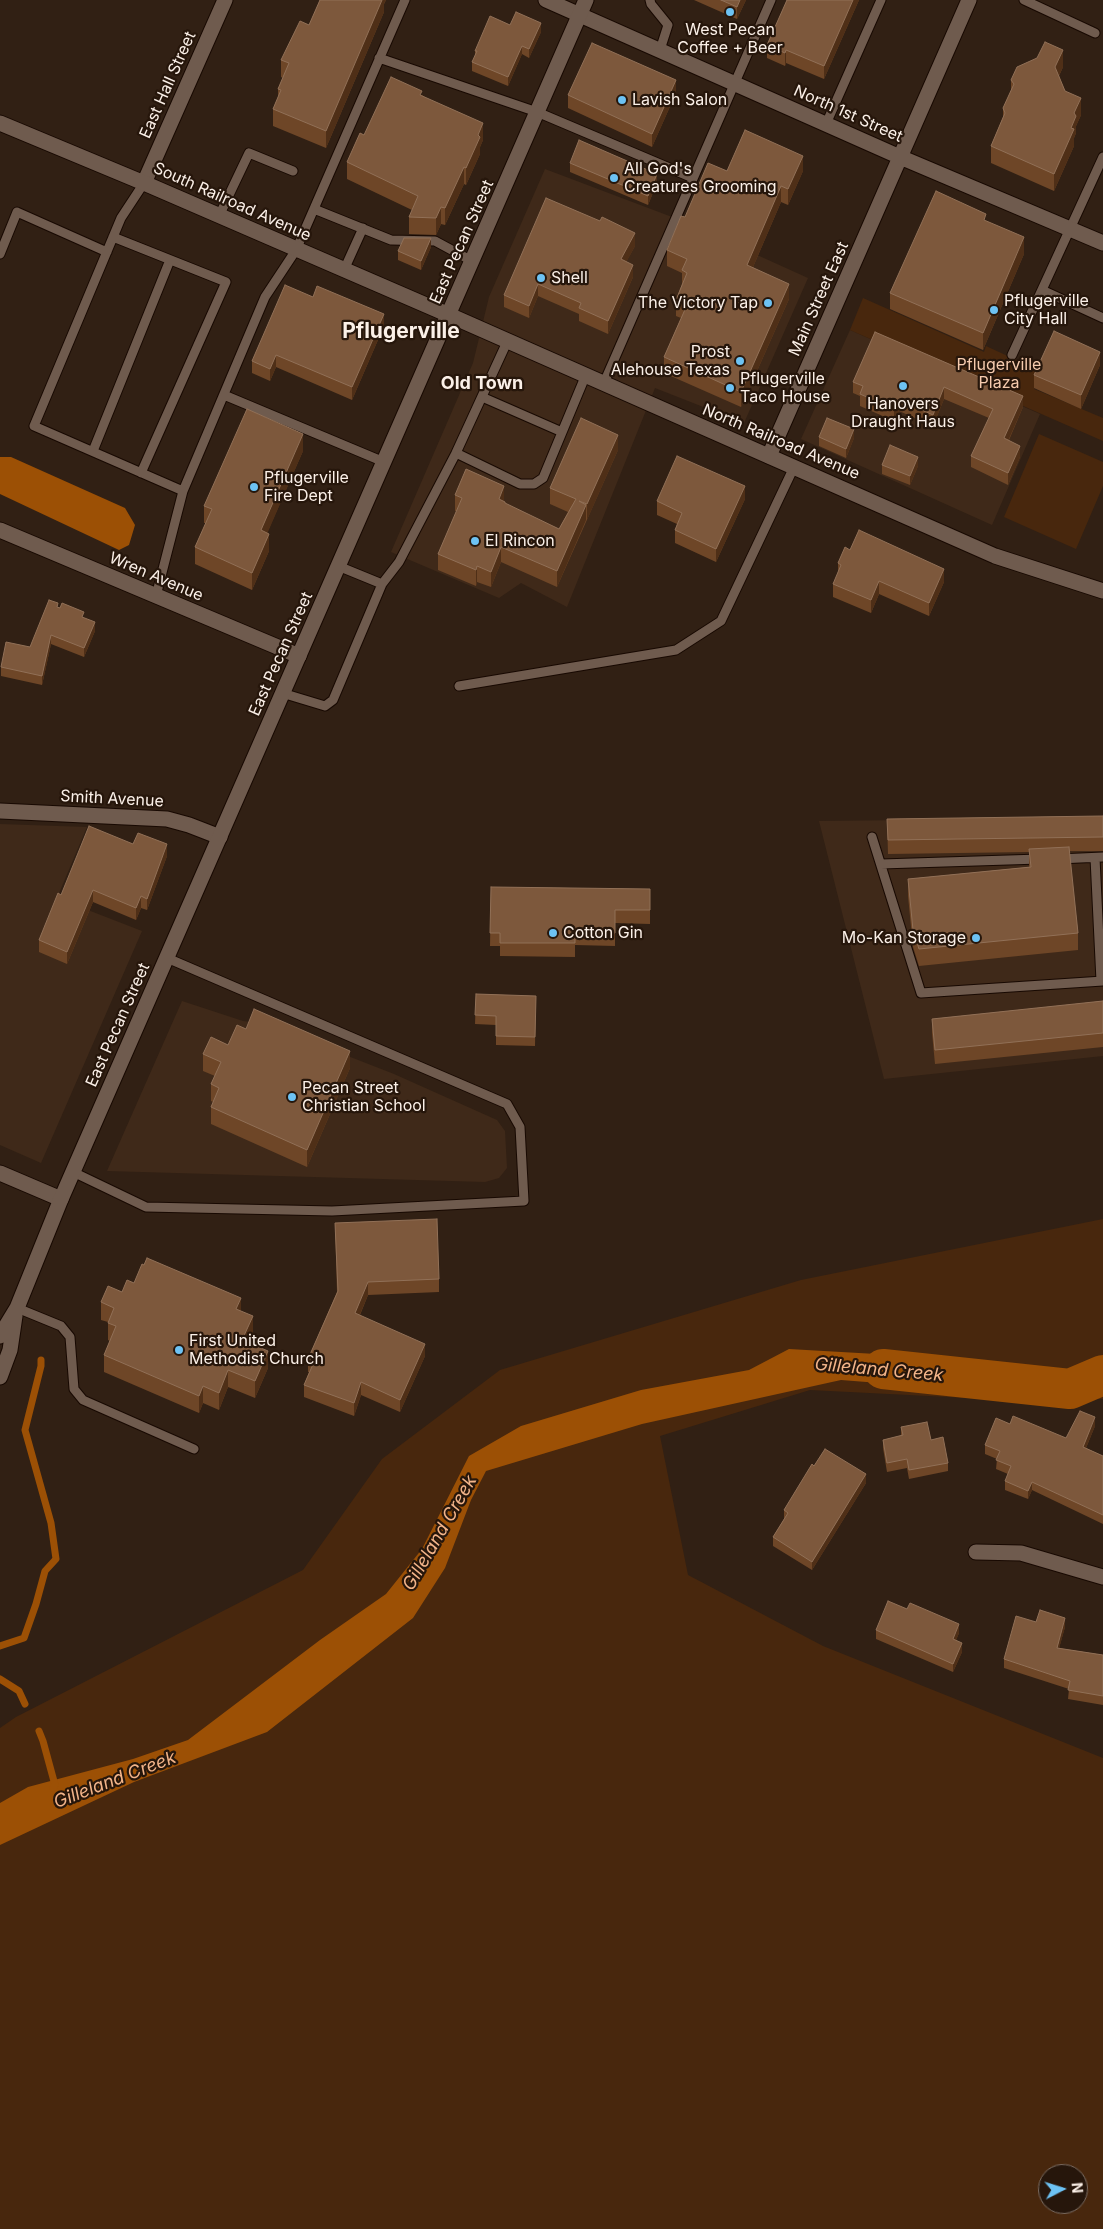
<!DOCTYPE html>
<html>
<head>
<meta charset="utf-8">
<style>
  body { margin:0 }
  #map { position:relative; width:1103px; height:2229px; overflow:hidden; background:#312014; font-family:Inter,sans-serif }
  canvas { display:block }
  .north { position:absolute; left:1038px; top:2164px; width:50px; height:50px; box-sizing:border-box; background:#26160b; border:1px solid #7b6d63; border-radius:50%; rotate:85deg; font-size:14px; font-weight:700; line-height:20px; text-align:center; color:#fbf0e8 }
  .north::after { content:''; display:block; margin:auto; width:18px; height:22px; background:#6dc2f3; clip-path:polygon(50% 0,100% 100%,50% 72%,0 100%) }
</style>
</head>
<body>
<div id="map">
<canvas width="1103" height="2229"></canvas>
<div class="north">N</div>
</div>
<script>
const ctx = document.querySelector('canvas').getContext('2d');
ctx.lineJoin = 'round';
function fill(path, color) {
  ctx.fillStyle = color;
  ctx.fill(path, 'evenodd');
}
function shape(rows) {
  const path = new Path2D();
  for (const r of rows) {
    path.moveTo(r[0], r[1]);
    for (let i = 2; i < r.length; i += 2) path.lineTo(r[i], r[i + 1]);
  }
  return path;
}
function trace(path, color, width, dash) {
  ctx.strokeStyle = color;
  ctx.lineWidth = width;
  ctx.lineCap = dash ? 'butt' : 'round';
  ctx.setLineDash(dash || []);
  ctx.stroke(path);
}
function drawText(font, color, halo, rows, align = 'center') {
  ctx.font = font + ' Inter,sans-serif';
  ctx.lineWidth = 4.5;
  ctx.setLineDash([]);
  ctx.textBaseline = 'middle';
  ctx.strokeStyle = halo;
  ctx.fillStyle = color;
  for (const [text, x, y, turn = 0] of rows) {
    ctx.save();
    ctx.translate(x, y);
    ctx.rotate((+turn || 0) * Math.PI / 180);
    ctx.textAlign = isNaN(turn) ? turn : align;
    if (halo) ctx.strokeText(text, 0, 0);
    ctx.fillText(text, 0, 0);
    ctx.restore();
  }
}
fill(shape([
  [545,169,680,220,808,278,744,423,655,388,567,607,521,583,499,598,391,552,473,363,489,297],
  [850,330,1040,414,992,525,801,439],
  [1103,818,1103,1056,884,1079,819,821],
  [0,824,87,827,57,898,142,931,41,1163,0,1145],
  [182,1001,243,1021,266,1024,394,1074,497,1120,505,1131,507,1168,499,1178,485,1182,107,1171]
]), '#3f2919');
fill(shape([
  [863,298,984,352,986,346,1040,371,1034,389,1103,418,1103,441,850,330],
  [1039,434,1103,462,1103,486,1076,549,1004,517],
  [1103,1219,1103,1399,968,1398,810,1390,660,1436,688,1575,823,1646,1103,1758,1103,2229,0,2229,0,1728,16,1717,303,1570,382,1459,500,1370,801,1280],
  [1048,2174,1078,2174,1078,2204,1048,2204]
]), '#48270d');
fill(shape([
  [0,457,11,457,125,508,135,525,129,545,119,550,0,494],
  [789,1349,946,1358,930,1387,841,1380,642,1424,486,1471,471,1500,445,1568,413,1618,267,1732,134,1782,0,1845,0,1803,28,1787,133,1759,188,1740,320,1640,386,1594,422,1549,469,1456,521,1426,641,1390,749,1370]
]), '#9c5005');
trace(shape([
  [0,1646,24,1638,36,1604,45,1571,56,1559,51,1523,25,1430,41,1366,41,1360],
  [0,1679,19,1691,25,1704],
  [39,1731,43,1741,55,1785,53,1788]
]), '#9c5005', 7);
trace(shape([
  [883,1369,1070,1389,1103,1375]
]), '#9c5005', 40);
const lane = shape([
  [650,0,651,4,668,25,660,50],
  [1024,0,1095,33],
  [379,58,537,112,693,178],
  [826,124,881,0],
  [144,183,121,218,34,426,183,491],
  [314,209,391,240,435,241,472,261],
  [219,216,249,153,293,171],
  [113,237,226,282,141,473],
  [0,254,17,212,107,252],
  [344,270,363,228],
  [1042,290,1103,318],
  [1012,355,1103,157],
  [603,385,771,0],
  [224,395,384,462],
  [482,397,562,432],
  [93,451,170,260],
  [456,453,507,342],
  [338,566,382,584,399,562,456,453,520,484,534,484,543,478,585,377],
  [156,596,183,491,265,297,296,250,405,0],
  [459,686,676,650,721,621,794,467],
  [282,693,325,706,333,700,382,584],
  [872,837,921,993,1103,981],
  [1095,858,1101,981],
  [1058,859,1103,857],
  [881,864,1040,859],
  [73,1172,146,1207,332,1211,524,1201,520,1127,507,1104,167,958],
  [17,1308,61,1326,70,1337,74,1389,83,1400,194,1449]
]);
const street = shape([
  [546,0,900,157,1103,243],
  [144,183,225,0],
  [769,456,969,0],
  [0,530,299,656],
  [0,811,167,819,189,825,220,837],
  [0,1173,61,1199],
  [976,1552,1021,1553,1103,1577]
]);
const secondary = shape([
  [0,123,144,183,449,315,995,556,1103,591],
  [0,1336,17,1308,61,1199,586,0],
  [0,1377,10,1350,15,1316]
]);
trace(lane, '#180902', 11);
trace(street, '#180902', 17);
trace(secondary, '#180902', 17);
trace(lane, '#6f5b4e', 9);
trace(street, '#6f5b4e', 15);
trace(secondary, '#6f5b4e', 15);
fill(shape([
  [320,0,386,0,384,4,384,12,326,148,273,126,273,109,278,97,278,89,283,78,281,77,281,60,309,25],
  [694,0,746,0,737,19],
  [787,0,859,0,824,79,786,63,785,66,767,58,767,45],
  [510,25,541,32,529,58,522,54,508,86,472,71,472,62,475,56,475,51],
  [1063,67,1059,76,1065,91,1081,115,1076,126,1076,133,1074,138,1074,146,1054,191,991,163,991,146,1003,117,1003,108,1011,91,1011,80],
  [676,93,652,147,568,108,568,95],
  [422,95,483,140,480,147,480,154,466,185,464,184,445,225,441,224,436,235,409,234,409,217,412,210,347,179,347,162,364,135],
  [570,163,657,183,648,205,570,172],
  [727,171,803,171,788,205,781,202,753,267,789,299,741,407,664,373,664,357,681,318,676,316,676,300,682,284,682,273,667,266,667,250,685,217],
  [635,246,626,262,633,277,608,334,579,321,579,314,538,296,529,318,504,307,504,295],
  [431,247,421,270,398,260,398,251],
  [1024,254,983,350,890,309,890,293],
  [313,297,384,326,352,400,276,367,270,381,252,373,252,361],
  [875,332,1023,407,1009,440,1020,457,1008,485,971,467,971,456,989,418,944,399,933,426,899,411,894,421,860,406,860,396,853,393,853,382],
  [1100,365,1081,409,1034,388,1034,375],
  [819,437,854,438,846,458,819,446],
  [618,450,557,587,501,562,491,587,477,582,476,586,438,570,438,554,457,511,455,511,455,495,504,501,505,504,559,529,568,512,550,504,550,488],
  [303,451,267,533,269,551,252,590,195,564,195,547,206,523,204,523,204,506],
  [882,465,918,466,910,485,882,474],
  [745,499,716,562,675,543,675,530,677,524,657,515,657,501],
  [850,550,944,582,929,616,879,594,871,613,833,597,833,584,838,574,838,563],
  [58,607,84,618,95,631,84,657,51,644,42,685,1,676,1,667,30,647],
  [1103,816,1103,851,1069,851,1078,933,1078,950,919,966,913,947,908,896,908,879,1029,867,1029,852,888,854,887,819],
  [133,844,167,856,147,910,141,908,136,920,93,902,67,964,39,952,39,940,61,895],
  [491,887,650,889,650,924,615,923,615,946,575,945,575,957,500,956,500,946,490,946],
  [476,994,536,996,535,1046,496,1045,496,1025,475,1024],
  [1103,1001,1103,1047,935,1064,932,1033,932,1019],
  [246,1029,350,1068,307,1167,211,1124,211,1107,213,1102,211,1101,211,1084,215,1076,203,1071,203,1054,228,1045],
  [335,1223,439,1279,439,1292,368,1295,360,1315,425,1356,400,1412,361,1395,354,1416,304,1397,304,1385,309,1372,308,1372,308,1359,337,1292],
  [134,1283,241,1311,253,1333,248,1343,268,1368,255,1398,228,1387,219,1410,203,1403,199,1413,104,1372,104,1355,110,1341,108,1340,108,1322,101,1320,101,1302,122,1292],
  [1010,1424,1066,1438,1095,1426,1086,1448,1103,1456,1103,1524,1032,1490,1028,1499,1005,1490,1005,1481,1008,1474,996,1469,997,1459,985,1454,985,1445],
  [901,1427,931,1440,948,1463,948,1471,909,1479,907,1468,887,1472,883,1448,883,1440,901,1436],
  [814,1466,866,1483,812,1570,773,1546,773,1537,784,1519,784,1510],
  [1036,1622,1065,1627,1059,1648,1103,1655,1103,1705,1068,1699,1069,1689,1004,1668,1004,1659],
  [876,1630,959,1633,956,1640,962,1652,953,1672,876,1639]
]), '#6e4627');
fill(shape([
  [381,0,386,0,384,4,384,12,326,148,326,131],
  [740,0,746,0,737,19,737,7],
  [853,0,859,0,824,79,824,66],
  [541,23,541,32,529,58,529,49],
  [522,46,522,54,508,86,508,77],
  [786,50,786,63,785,66,785,53],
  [1063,50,1063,67,1055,84,1055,67],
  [676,80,676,93,652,147,652,134],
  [1081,98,1081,115,1076,126,1076,133,1074,138,1074,146,1054,191,1054,174,1071,128,1074,113],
  [483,123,483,140,480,147,480,154,466,185,466,168,478,135],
  [803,156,803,171,788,205,788,189],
  [464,167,464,184,445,225,445,208],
  [657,174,657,183,648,205,648,196],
  [781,186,781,202,747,281,747,265],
  [441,207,441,224,436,235,436,218],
  [635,233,635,246,621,272,621,259],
  [1024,237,1024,254,983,350,983,333],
  [431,238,431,247,421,270,421,261],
  [633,265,633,277,608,334,608,321],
  [538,284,538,296,529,318,529,306],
  [789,284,789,299,741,407,741,392],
  [384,314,384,326,352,400,352,387],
  [1100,352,1100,365,1081,409,1081,395],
  [276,355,276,367,270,381,270,369],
  [944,387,944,399,933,426,933,415],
  [1023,396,1023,407,1004,450,1004,438],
  [899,400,899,411,894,421,894,409],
  [854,429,854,438,846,458,846,449],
  [303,434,303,451,261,548,261,530],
  [618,435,618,450,587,520,587,504],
  [1020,446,1020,457,1008,485,1008,473],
  [918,457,918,466,910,485,910,476],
  [504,486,504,502,499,499],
  [745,486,745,499,716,562,716,549],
  [586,505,586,520,557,587,557,571],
  [269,534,269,551,252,590,252,573],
  [501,547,501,562,491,587,491,572],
  [477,566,477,582,476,586,476,570],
  [944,569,944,582,929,616,929,603],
  [879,581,879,594,871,613,871,600],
  [95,622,95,631,84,657,84,648],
  [51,635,51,644,42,685,42,676],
  [167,844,167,856,147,910,147,899],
  [93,890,93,902,67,964,67,952],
  [141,896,141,908,136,920,136,908],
  [350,1051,350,1068,307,1167,307,1150],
  [368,1282,368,1295,355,1326,355,1313],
  [241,1298,241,1315,236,1309],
  [253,1316,253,1333,242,1357,242,1340],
  [425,1344,425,1356,400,1412,400,1400],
  [268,1351,268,1368,255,1398,255,1381],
  [228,1370,228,1387,219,1410,219,1393],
  [361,1382,361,1395,354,1416,354,1403],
  [203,1386,203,1403,199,1413,199,1396],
  [1095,1417,1095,1426,1083,1455,1083,1447],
  [866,1474,866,1483,812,1570,812,1562],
  [1032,1482,1032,1490,1028,1499,1028,1491],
  [1065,1618,1065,1627,1057,1656,1057,1648],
  [959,1624,959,1633,953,1648,953,1639],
  [962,1643,962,1652,953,1672,953,1664]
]), '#4f2f17');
const building = shape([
  [320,0,382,0,326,131,273,109,281,90,278,89,289,63,281,60,300,21,309,25,320,0],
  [721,0,740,0,737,7,721,0],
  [787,0,853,0,824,66,786,50,785,53,767,45,787,0],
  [516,12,541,23,529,49,522,46,508,77,472,62,477,51,475,51,490,16,510,25,516,12],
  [1045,42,1063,50,1055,67,1065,91,1081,98,1074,113,1076,116,1071,128,1074,129,1054,174,991,146,1005,113,1003,108,1014,84,1011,80,1017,67,1037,58,1045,42],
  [592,43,676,80,652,134,568,95,592,43],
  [391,77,422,91,420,95,483,123,478,135,480,137,466,168,464,167,445,208,441,207,436,218,409,217,418,196,347,162,360,133,364,135,391,77],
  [745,130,803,156,788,189,781,186,747,265,789,284,741,392,664,357,687,305,676,300,687,273,682,270,687,259,667,250,681,216,685,217,708,163,727,171,745,130],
  [579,140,657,174,648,196,570,163,579,140],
  [936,191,986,214,984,220,1024,237,983,333,890,293,936,191],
  [546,198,600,221,602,217,635,233,621,259,633,265,608,321,579,308,581,303,538,284,529,306,504,295,546,198],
  [404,238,431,238,421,261,398,251,404,238],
  [285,285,313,297,317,286,384,314,352,387,276,355,270,369,252,361,285,285],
  [1054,331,1100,352,1081,395,1034,375,1054,331],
  [875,332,1023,396,1004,438,1020,446,1008,473,971,456,993,409,944,387,933,415,899,400,894,409,860,394,863,386,853,382,875,332],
  [247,409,303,434,261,530,269,534,252,573,195,547,212,509,204,506,247,409],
  [581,418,618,435,587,504,579,501,586,505,557,571,501,547,491,572,477,566,476,570,438,554,462,498,455,495,466,469,504,486,499,499,505,502,505,503,559,529,576,499,550,488,581,418],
  [827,418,854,429,846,449,819,437,827,418],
  [890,445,918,457,910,476,882,465,890,445],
  [677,456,745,486,716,549,675,530,682,513,657,501,677,456],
  [859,530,944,569,929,603,879,581,871,600,833,584,841,565,838,563,845,547,850,550,859,530],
  [49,600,58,603,57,607,60,608,62,603,84,612,82,617,95,622,84,648,51,635,42,676,1,667,6,642,30,647,49,600],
  [1103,816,1103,837,888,840,887,819,1103,816],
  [89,826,133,844,138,833,167,844,147,899,141,896,136,908,93,890,67,952,39,940,58,893,61,895,89,826],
  [1069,847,1078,933,919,949,913,930,908,879,1031,867,1029,849,1069,847],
  [491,887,650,889,650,910,615,910,615,933,575,932,575,943,500,943,500,933,490,933,491,887],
  [476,994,536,996,535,1037,496,1036,496,1016,475,1015,476,994],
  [1103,1001,1103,1033,935,1050,932,1019,1103,1001],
  [254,1009,350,1051,307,1150,211,1107,219,1088,211,1084,221,1062,203,1054,211,1037,228,1045,237,1025,246,1029,254,1009],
  [437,1219,439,1279,368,1282,355,1313,425,1344,400,1400,361,1382,354,1403,304,1385,314,1362,308,1359,338,1291,335,1223,437,1219],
  [147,1258,241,1298,236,1309,253,1316,242,1340,268,1351,255,1381,228,1370,219,1393,203,1386,199,1396,104,1355,116,1326,108,1323,114,1308,101,1302,108,1286,122,1292,127,1280,134,1283,142,1264,144,1265,147,1258],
  [1080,1411,1095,1417,1083,1447,1103,1456,1103,1515,1032,1482,1028,1491,1005,1481,1011,1466,996,1460,1000,1451,985,1445,996,1418,1010,1424,1013,1416,1066,1438,1080,1411],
  [927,1422,931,1440,943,1437,948,1463,909,1470,907,1459,887,1463,883,1440,903,1435,901,1427,927,1422],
  [825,1449,866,1474,812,1562,773,1537,788,1513,784,1510,812,1464,814,1466,825,1449],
  [888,1601,907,1609,910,1603,959,1624,953,1639,962,1643,953,1664,876,1630,888,1601],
  [1040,1610,1065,1618,1057,1648,1103,1655,1103,1696,1068,1690,1070,1681,1004,1659,1016,1616,1036,1622,1040,1610]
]);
fill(building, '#7d583c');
trace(building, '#917057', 1);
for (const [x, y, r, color] of [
  [730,12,5,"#6dc2f3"],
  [622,100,5,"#6dc2f3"],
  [614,178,5,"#6dc2f3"],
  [541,278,5,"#6dc2f3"],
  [768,303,5,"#6dc2f3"],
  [994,310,5,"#6dc2f3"],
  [740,361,5,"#6dc2f3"],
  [903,386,5,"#6dc2f3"],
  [730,388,5,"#6dc2f3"],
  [254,487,5,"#6dc2f3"],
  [475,541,5,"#6dc2f3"],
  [553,933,5,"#6dc2f3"],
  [976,938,5,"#6dc2f3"],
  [292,1097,5,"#6dc2f3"],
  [179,1350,5,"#6dc2f3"]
]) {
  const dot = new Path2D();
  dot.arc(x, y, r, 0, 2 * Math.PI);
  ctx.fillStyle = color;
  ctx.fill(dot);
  trace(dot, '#26160b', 2);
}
drawText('16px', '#fbf0e8', '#26160b', [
  ["West Pecan",730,30,"center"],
  ["Coffee + Beer",730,48,"center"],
  ["Lavish Salon",632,100],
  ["All God's",624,169],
  ["Creatures Grooming",624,187],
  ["Shell",551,278],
  ["Pflugerville",1004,301],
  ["City Hall",1004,319],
  ["The Victory Tap",758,303,"right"],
  ["Prost",730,352,"right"],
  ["Alehouse Texas",730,370,"right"],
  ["Pflugerville",740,379],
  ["Taco House",740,397],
  ["Hanovers",903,404,"center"],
  ["Draught Haus",903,422,"center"],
  ["Pflugerville",264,478],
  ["Fire Dept",264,496],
  ["El Rincon",485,541],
  ["Cotton Gin",563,933],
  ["Mo-Kan Storage",966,938,"right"],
  ["Pecan Street",302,1088],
  ["Christian School",302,1106],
  ["First United",189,1341],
  ["Methodist Church",189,1359]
], 'left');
drawText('16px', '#fbf0e8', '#26160b', [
  ["East Hall Street",168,85,-66],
  ["North 1st Street",848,114,24],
  ["South Railroad Avenue",232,202,24],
  ["East Pecan Street",462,242,-66],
  ["Main Street East",819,299,-66],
  ["North Railroad Avenue",781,442,23],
  ["Wren Avenue",156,577,23],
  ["East Pecan Street",281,654,-66],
  ["Smith Avenue",112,799,3],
  ["East Pecan Street",118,1025,-66]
]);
drawText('16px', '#f6cbae', '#26160b', [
  ["Pflugerville",999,365],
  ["Plaza",999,383]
]);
drawText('bold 18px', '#fbf0e8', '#26160b', [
  ["Old Town",482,384]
]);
drawText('italic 18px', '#f3b489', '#26160b', [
  ["Gilleland Creek",879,1370,5],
  ["Gilleland Creek",440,1533,-60],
  ["Gilleland Creek",115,1780,-21]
]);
drawText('bold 21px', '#fbf0e8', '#26160b', [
  ["Pflugerville",401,332]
]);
</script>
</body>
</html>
